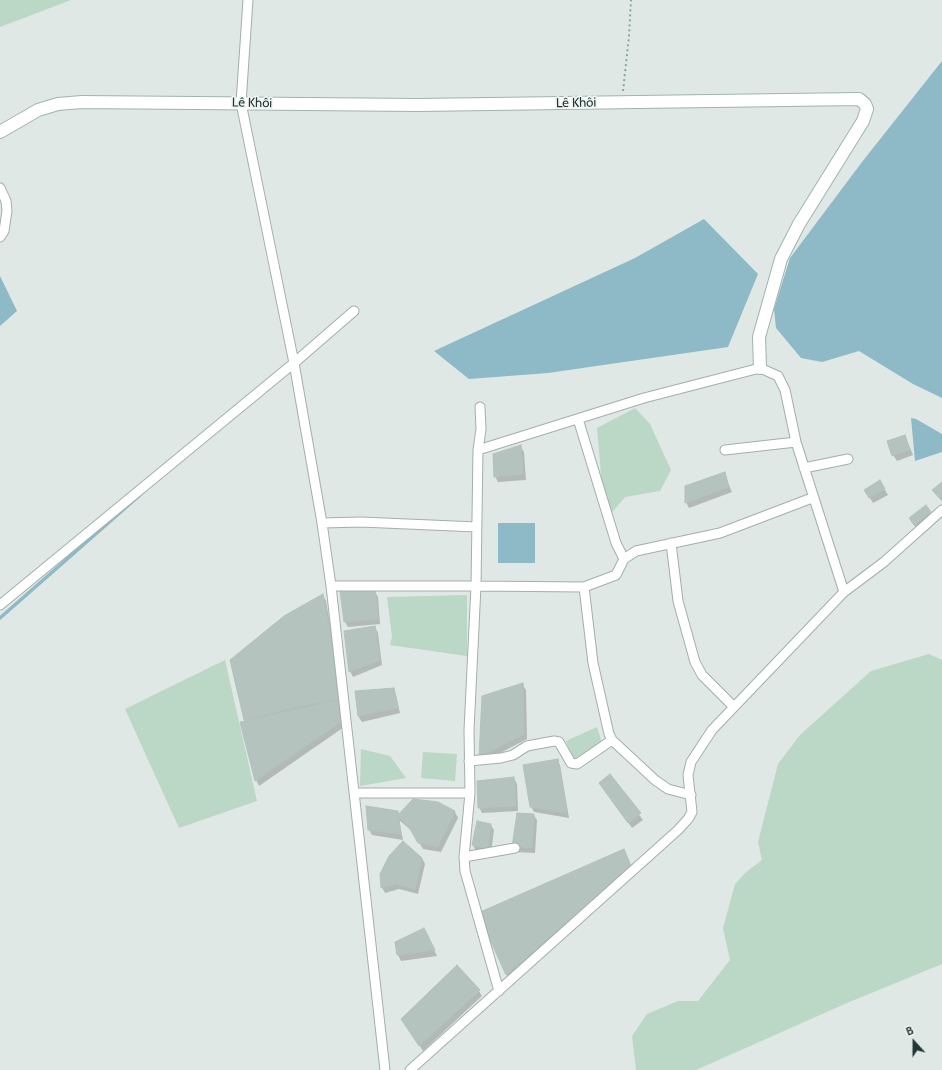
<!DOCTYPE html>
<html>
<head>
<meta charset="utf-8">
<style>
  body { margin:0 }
  #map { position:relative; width:942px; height:1070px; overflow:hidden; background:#dfe8e5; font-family:Cabin,sans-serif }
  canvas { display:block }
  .north { position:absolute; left:894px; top:1022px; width:40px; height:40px; -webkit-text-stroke:3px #eff5f3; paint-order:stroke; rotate:339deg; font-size:11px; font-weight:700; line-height:16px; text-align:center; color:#223633 }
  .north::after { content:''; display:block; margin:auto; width:14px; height:18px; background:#223633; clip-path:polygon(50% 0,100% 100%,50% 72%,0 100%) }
</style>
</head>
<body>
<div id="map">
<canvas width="942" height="1070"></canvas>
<div class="north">B</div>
</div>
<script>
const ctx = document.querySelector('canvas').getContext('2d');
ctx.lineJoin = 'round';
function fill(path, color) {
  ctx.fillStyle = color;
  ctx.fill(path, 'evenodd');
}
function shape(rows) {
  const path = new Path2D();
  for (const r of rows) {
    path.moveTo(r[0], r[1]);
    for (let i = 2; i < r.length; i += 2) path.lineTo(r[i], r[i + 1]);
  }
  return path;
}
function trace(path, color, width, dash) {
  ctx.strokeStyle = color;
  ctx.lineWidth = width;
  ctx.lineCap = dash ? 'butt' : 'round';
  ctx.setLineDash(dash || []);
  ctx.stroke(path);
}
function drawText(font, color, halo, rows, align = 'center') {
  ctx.font = font + ' Cabin,sans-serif';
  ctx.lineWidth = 3.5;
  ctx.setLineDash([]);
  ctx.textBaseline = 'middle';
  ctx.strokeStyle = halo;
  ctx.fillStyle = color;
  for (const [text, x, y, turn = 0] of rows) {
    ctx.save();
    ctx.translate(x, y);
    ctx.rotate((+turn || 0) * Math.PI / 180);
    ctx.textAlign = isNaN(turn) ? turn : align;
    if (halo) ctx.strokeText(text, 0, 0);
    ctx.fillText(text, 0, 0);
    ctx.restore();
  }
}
fill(shape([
  [0,0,71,0,0,27],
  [635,408,650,424,671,470,660,491,625,497,605,521,597,428],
  [467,595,467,656,390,645,392,637,387,597],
  [929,654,942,660,942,964,847,1003,696,1070,636,1070,632,1036,647,1014,678,1001,698,1001,730,960,723,928,735,884,745,873,762,860,758,842,778,764,800,735,871,671],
  [225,660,257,801,179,828,125,709],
  [597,727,602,743,574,760,566,741],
  [361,749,390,756,406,778,360,786],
  [423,752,457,754,455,781,421,778]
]), '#bbd7c5');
fill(shape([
  [942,61,942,398,913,384,859,351,822,362,801,358,776,328,774,309,790,258,862,162],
  [704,219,758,274,728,347,548,373,469,379,434,351,635,258],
  [0,276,17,311,0,326],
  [911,418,916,419,942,434,942,452,915,461],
  [498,523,535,523,535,563,498,563]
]), '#8eb9c7');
fill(shape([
  [905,436,913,455,897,461,893,455],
  [521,447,524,452,526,480,498,482,495,476],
  [724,474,732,492,689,508,686,502],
  [880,482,888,495,873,503,865,490],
  [926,507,933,518,918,530,913,524],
  [375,592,378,597,380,624,348,627,345,622],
  [323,596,326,601,347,725,259,786,256,780,242,723,245,722,231,660],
  [375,627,378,633,382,665,353,677,350,671],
  [522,684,526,690,527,739,483,762,480,757],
  [393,689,396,695,400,713,362,722,358,716,356,692],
  [557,760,560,765,569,818,534,812,531,806],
  [610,776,643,820,632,828,600,783],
  [514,778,517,784,518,811,482,813,479,807],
  [438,803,455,812,458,818,441,852,423,849,413,832,399,820,403,840,372,835,369,829,397,812,399,815],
  [533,814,537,820,535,853,516,852,513,847],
  [491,825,494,830,491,854,476,851,473,845],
  [624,850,634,872,509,980,480,914],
  [422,858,425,864,418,894,399,889,385,893,382,887],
  [427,935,437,956,401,961,398,955,397,943],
  [479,991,482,996,423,1051,406,1025]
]), '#0003');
trace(shape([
  [0,618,140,495]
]), '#8eb9c7', 3.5);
const building = shape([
  [905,435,910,450,892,456,887,441,905,435],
  [521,445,523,474,494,477,493,454,521,445],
  [725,472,729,487,685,503,685,486,725,472],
  [880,480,885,489,869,498,864,490,880,480],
  [942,482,942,501,932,490,942,482],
  [926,505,931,512,914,525,909,518,926,505],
  [340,591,375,591,378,619,344,622,340,591],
  [323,594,342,698,296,707,244,720,230,660,284,616,323,594],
  [375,626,380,660,349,672,344,631,375,626],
  [523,683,524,734,479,757,482,696,523,683],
  [394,688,398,708,358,716,355,691,394,688],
  [338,700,345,719,255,781,240,722,338,700],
  [558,759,567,813,530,807,523,765,558,759],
  [610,774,641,813,628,823,599,783,610,774],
  [514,777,516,806,478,808,477,781,514,777],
  [413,799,438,802,455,811,438,847,418,843,409,827,397,816,413,799],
  [366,806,398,811,401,834,368,830,366,806],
  [517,813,534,814,532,848,512,847,517,813],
  [477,821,491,824,488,849,472,845,477,821],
  [403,841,422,858,415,889,396,884,381,888,380,874,389,856,403,841],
  [624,849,631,866,506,975,478,913,624,849],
  [424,928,435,950,397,955,395,942,424,928],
  [457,965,480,990,419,1046,401,1019,457,965]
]);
fill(building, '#b5c3be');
trace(building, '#b3c1bc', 1);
const street = shape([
  [248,0,241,103,294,363,322,523,331,586],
  [0,188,6,201,7,211,4,231,0,237],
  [578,419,616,543,624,559],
  [478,450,481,429,480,407],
  [725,450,796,442],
  [804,468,848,459],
  [322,523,361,522,477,527],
  [671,543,678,601,695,662,702,675,733,706],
  [584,587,593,663,609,734,612,740,655,780,668,789,691,795],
  [0,605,294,363,354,311],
  [469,761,501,758,513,755,527,746,554,741,559,742,571,763,577,764,612,740],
  [354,793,470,793],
  [464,857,515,848],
  [499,991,465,871,464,857,470,793,469,730,476,586,584,587,616,575,624,559,636,551,720,533,812,498],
  [385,1070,331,586,476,586,478,450,644,398,760,368,778,376,785,390,796,442,844,592],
  [410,1070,678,830,688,819,692,812,688,775,691,762,712,730,844,592,884,562,942,510]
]);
const secondary = shape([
  [0,132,38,110,58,104,82,102,417,105,859,99,865,104,867,109,863,121,799,224,781,259,759,337,760,368]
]);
trace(street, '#a3afac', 11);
trace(secondary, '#a0b3ad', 14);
trace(shape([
  [623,91,629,36,631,0]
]), '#84a8a0', 2, [2, 3]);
trace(street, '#fff', 9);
trace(secondary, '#fff', 12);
drawText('13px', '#223633', '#eff5f3', [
  ["Lê Khôi",252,103,1],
  ["Lê Khôi",576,103,-1]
]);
</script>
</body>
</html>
